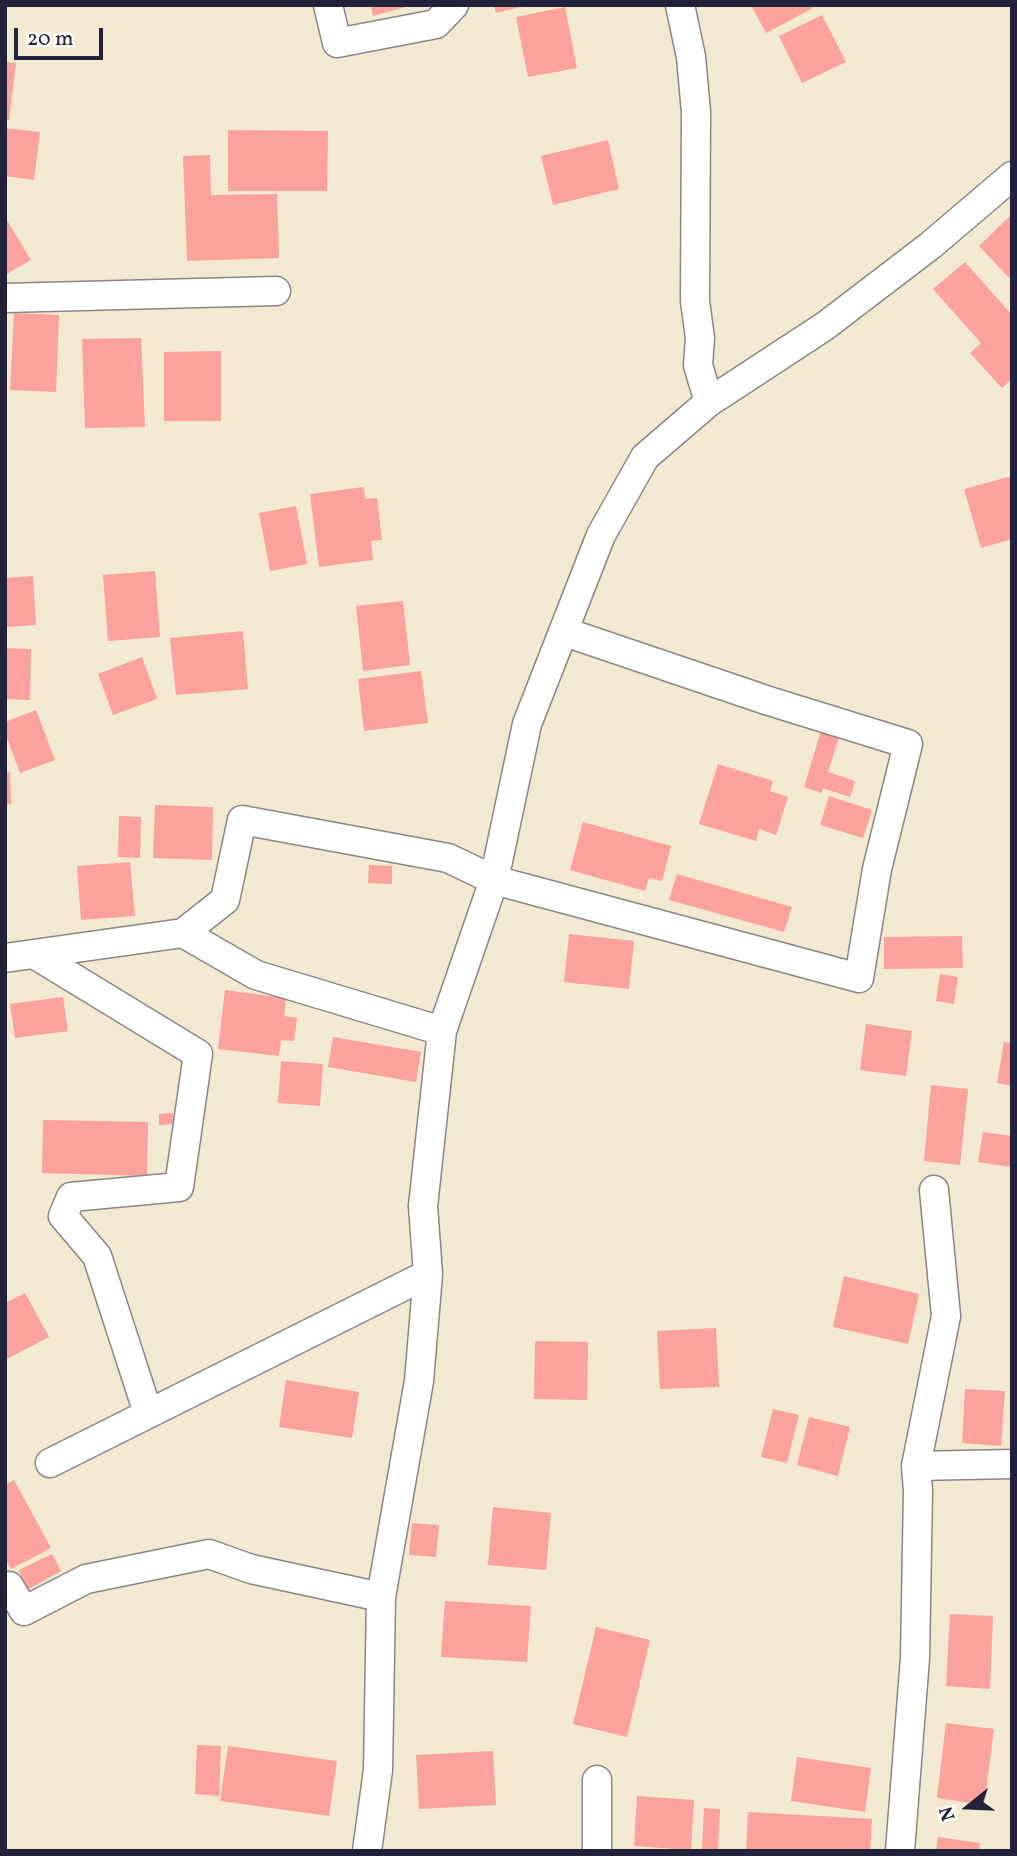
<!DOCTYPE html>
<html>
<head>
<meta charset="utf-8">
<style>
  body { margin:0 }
  #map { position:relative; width:1017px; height:1856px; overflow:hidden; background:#f1e9d0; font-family:Vollkorn,serif }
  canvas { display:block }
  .frame { position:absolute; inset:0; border:7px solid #22223b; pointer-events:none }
  .north { position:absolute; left:933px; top:1772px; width:70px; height:70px; -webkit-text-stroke:5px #fdfcf7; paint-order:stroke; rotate:252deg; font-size:19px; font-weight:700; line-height:28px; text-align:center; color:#22223b }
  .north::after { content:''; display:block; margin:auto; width:24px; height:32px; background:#22223b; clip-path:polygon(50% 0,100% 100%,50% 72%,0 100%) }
  .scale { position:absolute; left:14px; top:28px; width:89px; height:32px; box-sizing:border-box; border:4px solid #22223b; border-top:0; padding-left:9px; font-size:21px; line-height:24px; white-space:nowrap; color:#22223b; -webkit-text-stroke:5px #fdfcf7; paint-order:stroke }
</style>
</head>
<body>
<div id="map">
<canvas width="1017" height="1856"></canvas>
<div class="frame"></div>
<div class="north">N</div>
<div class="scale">20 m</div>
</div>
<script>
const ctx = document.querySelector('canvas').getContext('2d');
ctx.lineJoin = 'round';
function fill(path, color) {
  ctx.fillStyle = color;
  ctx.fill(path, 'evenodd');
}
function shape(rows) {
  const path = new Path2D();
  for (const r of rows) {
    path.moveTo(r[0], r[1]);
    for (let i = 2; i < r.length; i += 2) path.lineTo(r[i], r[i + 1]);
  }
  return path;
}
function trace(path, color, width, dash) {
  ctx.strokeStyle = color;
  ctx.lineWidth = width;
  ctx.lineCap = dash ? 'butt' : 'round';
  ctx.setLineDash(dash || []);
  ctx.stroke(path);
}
fill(shape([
  [371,5,409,5,409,6,373,16],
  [494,5,524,5,524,6,496,13],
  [751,5,812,5,813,8,766,33],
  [565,7,577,68,528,77,516,17],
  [822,15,846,62,802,83,779,36],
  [5,62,16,63,9,120,5,120],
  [5,128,40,132,34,180,5,176],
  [228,130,328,131,327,191,228,191],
  [608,140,619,189,553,205,541,156],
  [210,155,211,195,277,194,279,258,187,261,183,156],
  [1012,214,1012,281,979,246],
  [5,217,31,260,5,275],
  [965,262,1012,315,1012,379,1002,388,970,353,981,343,933,289],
  [14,313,59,315,56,392,10,390],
  [141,338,145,427,85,428,82,339],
  [221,351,221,421,164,421,164,352],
  [1012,476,1012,539,981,548,964,489],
  [364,487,365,499,377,498,382,540,371,541,373,560,319,567,310,494],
  [296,506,307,564,270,571,259,513],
  [155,571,160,637,108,641,103,575],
  [33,576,36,625,6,627,5,578],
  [403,601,410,665,363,671,356,606],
  [243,631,248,689,176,695,170,638],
  [5,648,31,649,30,700,5,699],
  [142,657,157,699,113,715,98,674],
  [421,671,428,723,364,731,358,679],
  [36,710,55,760,20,773,5,733,5,722],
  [821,731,839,738,828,772,855,781,850,797,823,788,822,793,804,787],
  [718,764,773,781,770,791,788,797,776,835,759,829,756,841,699,824],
  [10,772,11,804,5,804,5,773],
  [829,796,872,810,863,838,820,825],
  [155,805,213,807,212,860,153,858],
  [119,816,141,817,140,858,118,857],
  [583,822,671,846,662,881,649,878,645,891,570,870],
  [130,862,135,916,81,920,77,866],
  [369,865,392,866,392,884,368,883],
  [677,874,792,907,784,932,669,900],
  [569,934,634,941,629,989,564,982],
  [962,936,963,968,884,969,884,937],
  [940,974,958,977,954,1004,936,1001],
  [225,990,286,998,284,1016,297,1018,294,1041,281,1040,279,1056,218,1049],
  [63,997,68,1031,15,1038,10,1004],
  [866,1024,912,1031,906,1076,860,1070],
  [333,1037,421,1052,416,1082,328,1067],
  [1004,1042,1012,1043,1012,1086,997,1083],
  [281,1061,323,1064,320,1106,278,1103],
  [931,1085,968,1089,960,1165,924,1161],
  [173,1113,174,1124,159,1125,159,1114],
  [43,1120,148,1122,147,1176,42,1173],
  [983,1132,1012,1136,1010,1167,978,1162],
  [844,1276,919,1294,908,1344,833,1327],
  [25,1293,49,1337,5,1360,5,1303],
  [716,1328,719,1387,660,1389,657,1331],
  [535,1341,588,1342,587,1400,534,1399],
  [286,1380,359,1392,352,1438,279,1427],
  [965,1389,1005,1391,1001,1446,962,1443],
  [773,1409,799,1415,787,1463,761,1457],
  [809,1417,850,1427,838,1476,797,1465],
  [14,1480,51,1548,11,1569,5,1559,5,1485],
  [493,1507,551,1513,546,1570,488,1565],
  [412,1523,439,1525,436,1557,409,1555],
  [52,1554,61,1571,27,1590,19,1570],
  [445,1601,531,1606,527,1662,441,1657],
  [950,1614,993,1616,990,1689,946,1686],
  [596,1627,650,1640,627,1737,573,1724],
  [946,1723,994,1729,984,1805,937,1798],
  [197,1745,221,1746,219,1796,195,1794],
  [228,1746,337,1761,329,1816,220,1801],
  [493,1751,496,1805,419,1809,416,1755],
  [797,1757,871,1768,865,1812,791,1801],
  [637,1796,694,1800,691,1850,634,1846],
  [704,1808,720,1809,718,1851,702,1850],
  [748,1812,872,1819,870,1851,746,1851],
  [938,1837,980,1843,979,1851,936,1851]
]), '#fca19c');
const street = shape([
  [328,5,337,43,436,24,454,5],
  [680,5,691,57,696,112,695,301,700,338,698,365,709,402],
  [5,298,276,291],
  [183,933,256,975,442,1031],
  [34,954,198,1054,179,1187,71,1197,63,1216,97,1256,148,1413],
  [5,958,183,933,225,900,242,820,448,858,494,880,859,978,877,869,908,744,769,701,565,632],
  [50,1463,428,1274],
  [916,1466,1012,1464],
  [5,1588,9,1586,24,1611,86,1579,209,1554,251,1569,381,1597],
  [597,1780,597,1851],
  [367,1851,378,1770,381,1597,419,1381,428,1274,423,1206,442,1031,494,880,527,724,601,535,645,457,709,402,825,326,931,245,1012,176],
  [900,1851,915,1658,918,1491,916,1466,946,1316,934,1190]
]);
trace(street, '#8a8686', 31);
trace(street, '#fff', 28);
</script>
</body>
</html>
